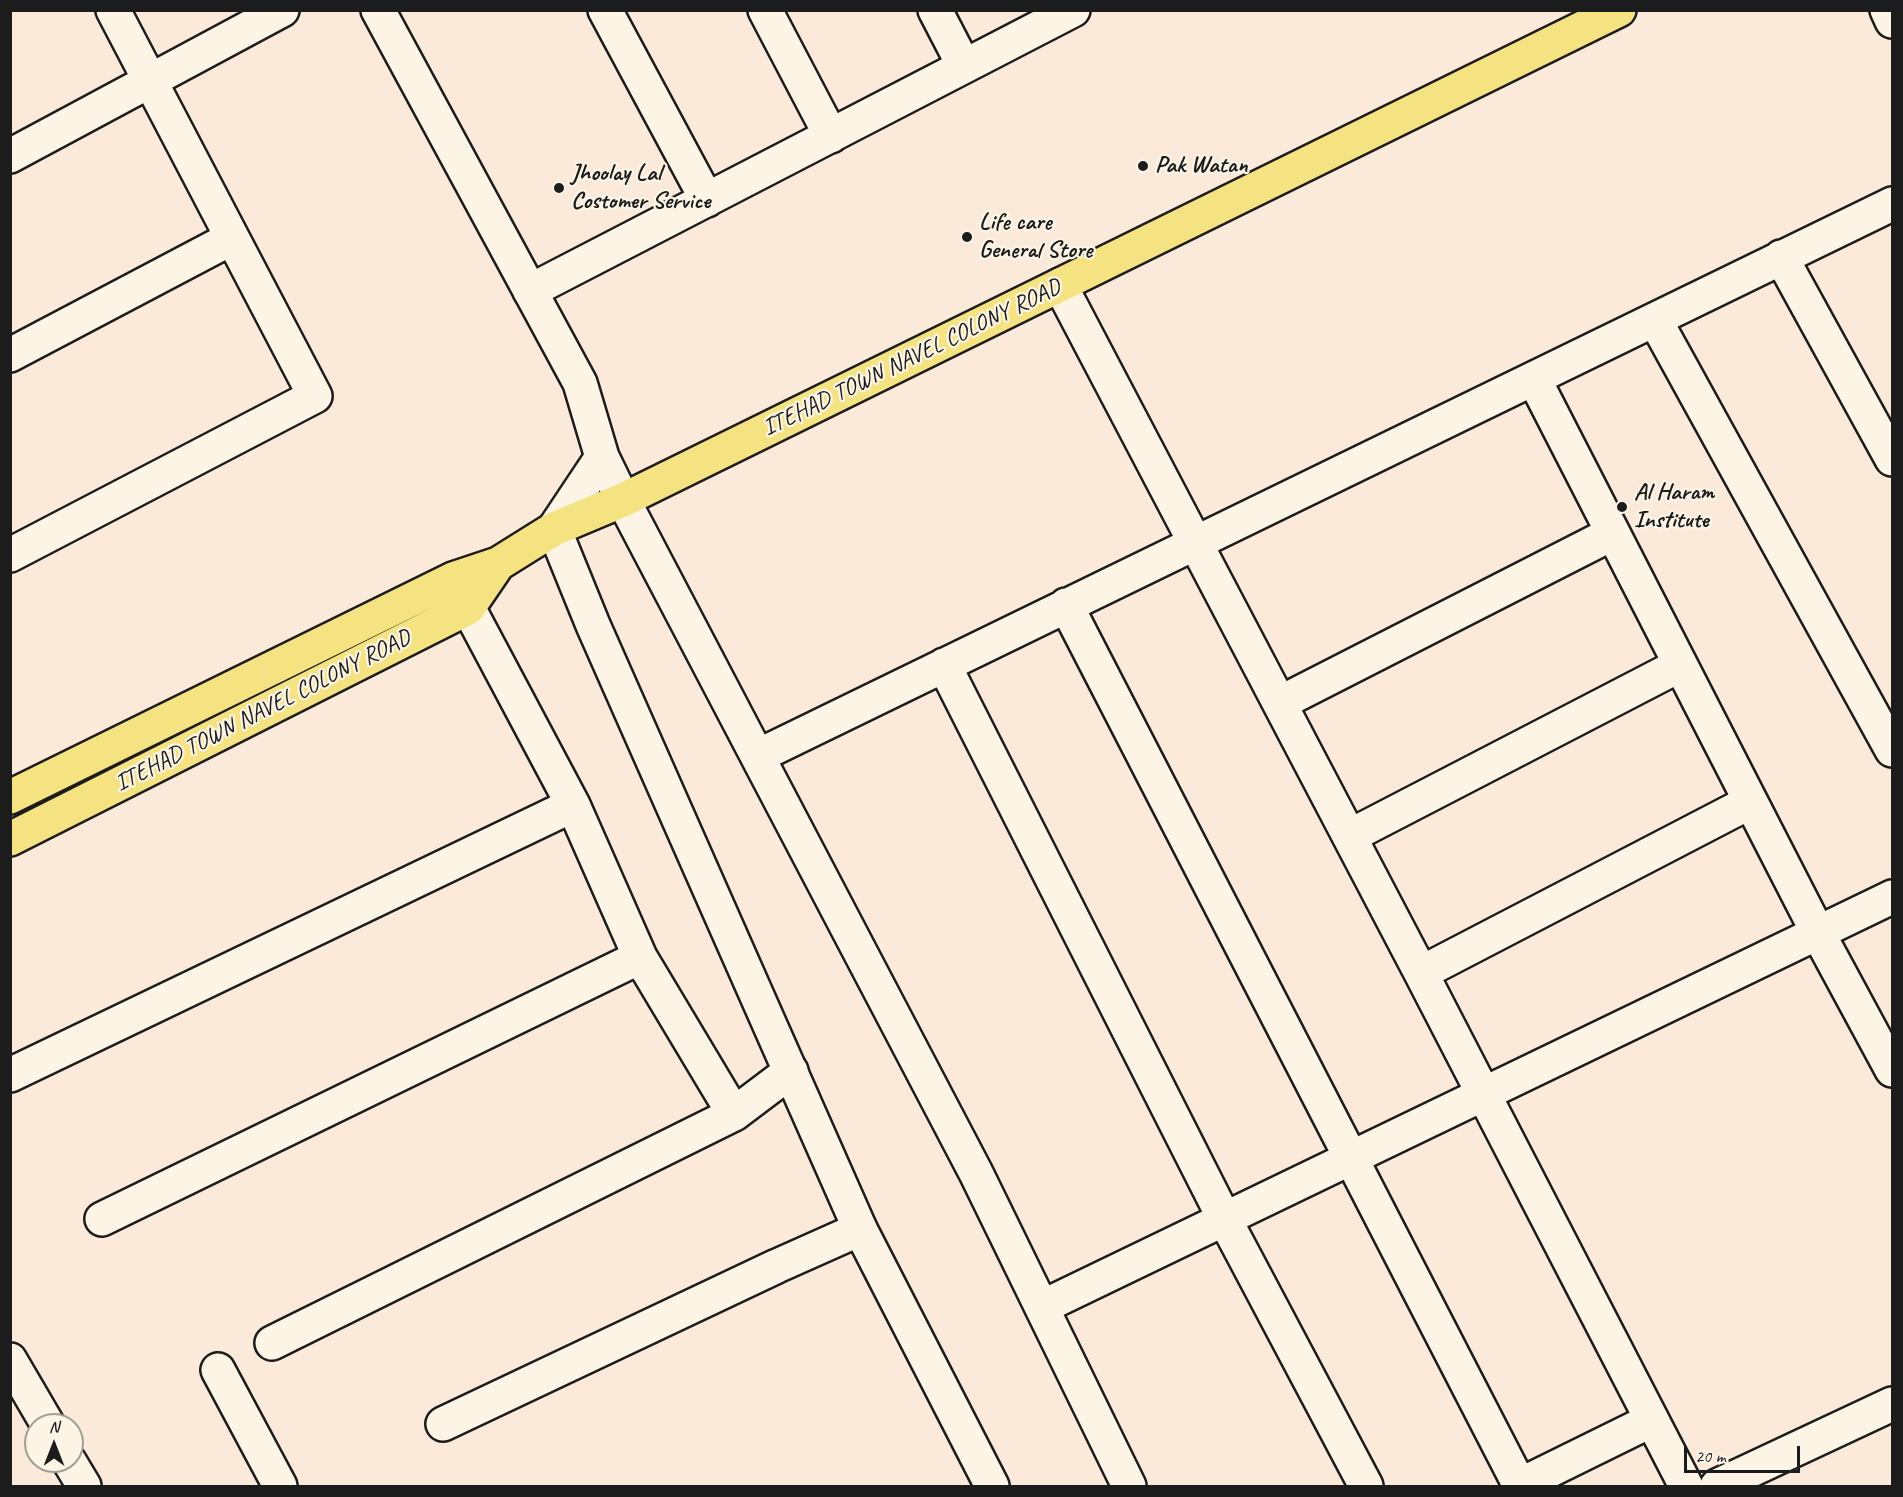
<!DOCTYPE html>
<html>
<head>
<meta charset="utf-8">
<style>
  body { margin:0 }
  #map { position:relative; width:1903px; height:1497px; overflow:hidden; background:#fbe9da; font-family:Caveat,sans-serif }
  canvas { display:block }
  .frame { position:absolute; inset:0; border:12px solid #1c1c1c; pointer-events:none }
  .north { position:absolute; left:24px; top:1413px; width:60px; height:60px; box-sizing:border-box; background:#fcf5e5; border:2px solid #a29e95; border-radius:50%; rotate:0deg; font-size:16px; font-weight:700; line-height:24px; text-align:center; color:#1c1c1c }
  .north::after { content:''; display:block; margin:auto; width:21px; height:27px; background:#1c1c1c; clip-path:polygon(50% 0,100% 100%,50% 72%,0 100%) }
  .scale { position:absolute; left:1684px; top:1446px; width:116px; height:27px; box-sizing:border-box; border:3px solid #1c1c1c; border-top:0; padding-left:8px; font-size:18px; line-height:21px; white-space:nowrap; color:#1c1c1c; -webkit-text-stroke:4px #fcf5e5; paint-order:stroke }
</style>
</head>
<body>
<div id="map">
<canvas width="1903" height="1497"></canvas>
<div class="frame"></div>
<div class="north">N</div>
<div class="scale">20 m</div>
</div>
<script>
const ctx = document.querySelector('canvas').getContext('2d');
ctx.lineJoin = 'round';
function shape(rows) {
  const path = new Path2D();
  for (const r of rows) {
    path.moveTo(r[0], r[1]);
    for (let i = 2; i < r.length; i += 2) path.lineTo(r[i], r[i + 1]);
  }
  return path;
}
function trace(path, color, width, dash) {
  ctx.strokeStyle = color;
  ctx.lineWidth = width;
  ctx.lineCap = dash ? 'butt' : 'round';
  ctx.setLineDash(dash || []);
  ctx.stroke(path);
}
function drawText(font, color, halo, rows, align = 'center') {
  ctx.font = font + ' Caveat,sans-serif';
  ctx.lineWidth = 4.5;
  ctx.setLineDash([]);
  ctx.textBaseline = 'middle';
  ctx.strokeStyle = halo;
  ctx.fillStyle = color;
  for (const [text, x, y, turn = 0] of rows) {
    ctx.save();
    ctx.translate(x, y);
    ctx.rotate((+turn || 0) * Math.PI / 180);
    ctx.textAlign = isNaN(turn) ? turn : align;
    if (halo) ctx.strokeText(text, 0, 0);
    ctx.fillText(text, 0, 0);
    ctx.restore();
  }
}
const street = shape([
  [605,10,707,200],
  [765,10,831,136],
  [935,10,964,66],
  [1887,10,1892,21],
  [10,156,282,10],
  [1781,257,1892,459],
  [1060,285,1421,973,1686,1486],
  [530,291,1073,10],
  [1655,320,1892,750],
  [10,355,232,238],
  [1534,379,1818,933,1892,1070],
  [10,555,315,396,113,10],
  [455,583,573,805,640,957,734,1114,791,1071],
  [1066,605,1520,1486],
  [944,665,1225,1220,1366,1486],
  [1280,703,1613,533],
  [758,756,1892,204],
  [1350,836,1680,665],
  [1421,973,1750,802],
  [10,1075,573,805],
  [102,1219,640,957],
  [1042,1307,1892,897],
  [272,1343,734,1114],
  [10,1360,48,1425],
  [218,1370,280,1486],
  [443,1424,777,1266,860,1229],
  [69,1461,84,1486],
  [1520,1485,1652,1420],
  [1717,1486,1892,1404]
]);
const secondary = shape([
  [378,10,580,383,602,457,623,500,976,1173,1129,1486],
  [602,457,554,529,593,625,860,1229,992,1486]
]);
const primary = shape([
  [10,797,453,579,498,564,554,529,623,500,1619,10],
  [10,839,468,608,498,564]
]);
trace(street, '#1c1c1c', 38);
trace(secondary, '#1c1c1c', 38);
trace(primary, '#1c1c1c', 38);
trace(street, '#fcf5e5', 33);
trace(secondary, '#fcf5e5', 33);
trace(primary, '#f5e381', 33);
for (const [x, y, r, color] of [
  [1143,166,6,"#1c1c1c"],
  [559,188,6,"#1c1c1c"],
  [967,237,6,"#1c1c1c"],
  [1622,507,6,"#1c1c1c"]
]) {
  const dot = new Path2D();
  dot.arc(x, y, r, 0, 2 * Math.PI);
  ctx.fillStyle = color;
  ctx.fill(dot);
  trace(dot, '#fcf5e5', 2);
}
drawText('bold 24px', '#1c1c1c', '#fcf5e5', [
  ["Pak Watan",1155,166],
  ["Jhoolay Lal",571,174],
  ["Costomer Service",571,202],
  ["Life care",979,223],
  ["General Store",979,251],
  ["Al Haram",1634,493],
  ["Institute",1634,521]
], 'left');
drawText('24px', '#1c1c1c', '#fcf5e5', [
  ["ITEHAD TOWN NAVEL COLONY ROAD",912,358,-26],
  ["ITEHAD TOWN NAVEL COLONY ROAD",263,711,-27]
]);
</script>
</body>
</html>
